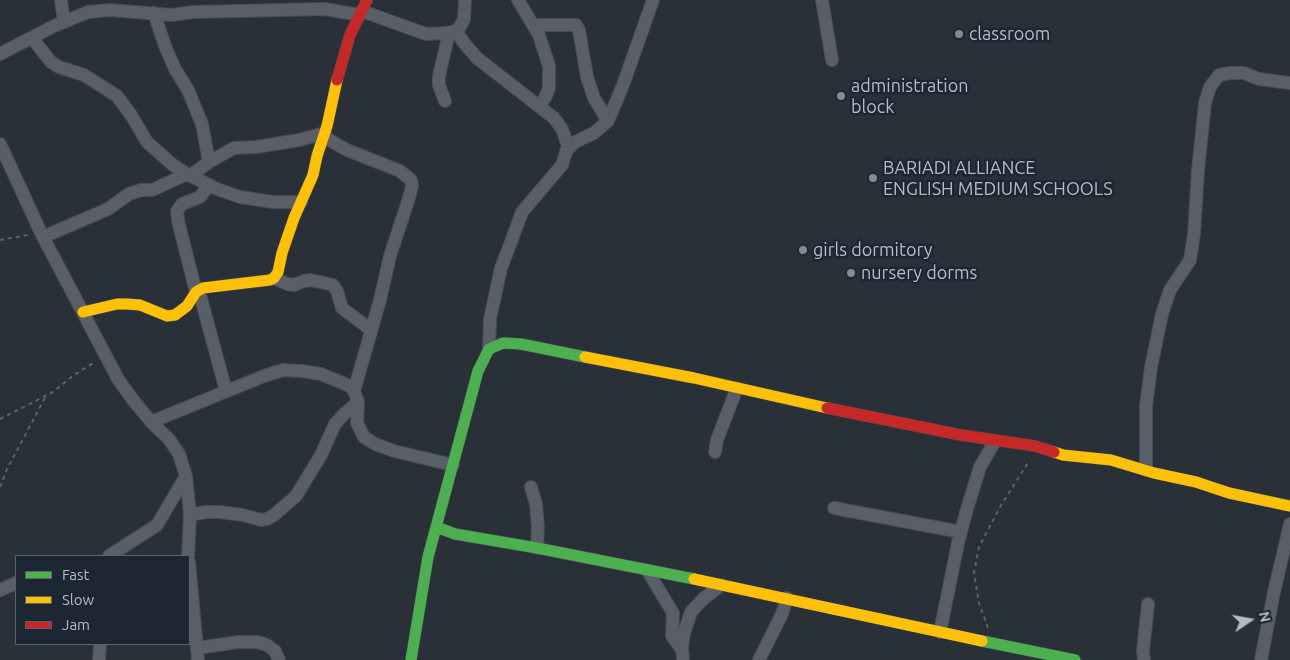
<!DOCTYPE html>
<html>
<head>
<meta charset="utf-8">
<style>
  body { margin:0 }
  #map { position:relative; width:1290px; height:660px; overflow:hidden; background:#2a3038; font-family:Ubuntu,sans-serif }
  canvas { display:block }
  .legend { position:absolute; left:15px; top:555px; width:175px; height:90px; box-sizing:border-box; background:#1d2633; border:1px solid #59626f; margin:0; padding:6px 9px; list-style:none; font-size:15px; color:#b4bcc9 }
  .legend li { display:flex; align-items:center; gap:10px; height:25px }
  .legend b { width:25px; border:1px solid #59626f }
  .north { position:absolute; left:1225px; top:595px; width:50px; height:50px; -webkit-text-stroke:4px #1d2633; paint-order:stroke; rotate:78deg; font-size:14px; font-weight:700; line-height:20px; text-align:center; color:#b4bcc9 }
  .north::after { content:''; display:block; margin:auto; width:18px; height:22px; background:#b4bcc9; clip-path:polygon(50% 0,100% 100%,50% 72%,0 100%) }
</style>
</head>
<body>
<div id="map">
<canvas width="1290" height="660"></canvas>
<ul class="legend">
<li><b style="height:6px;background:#4caf50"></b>Fast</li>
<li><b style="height:6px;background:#ffc107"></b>Slow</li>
<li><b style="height:6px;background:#c62828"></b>Jam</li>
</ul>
<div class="north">N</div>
</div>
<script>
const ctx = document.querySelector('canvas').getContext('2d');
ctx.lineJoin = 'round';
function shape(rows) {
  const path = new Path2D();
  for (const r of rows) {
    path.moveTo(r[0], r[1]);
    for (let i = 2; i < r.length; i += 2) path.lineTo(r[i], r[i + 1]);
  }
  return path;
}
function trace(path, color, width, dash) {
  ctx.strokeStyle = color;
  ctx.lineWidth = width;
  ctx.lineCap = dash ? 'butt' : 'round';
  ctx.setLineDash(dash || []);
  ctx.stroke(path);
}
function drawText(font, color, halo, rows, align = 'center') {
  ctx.font = font + ' Ubuntu,sans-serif';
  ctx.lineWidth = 5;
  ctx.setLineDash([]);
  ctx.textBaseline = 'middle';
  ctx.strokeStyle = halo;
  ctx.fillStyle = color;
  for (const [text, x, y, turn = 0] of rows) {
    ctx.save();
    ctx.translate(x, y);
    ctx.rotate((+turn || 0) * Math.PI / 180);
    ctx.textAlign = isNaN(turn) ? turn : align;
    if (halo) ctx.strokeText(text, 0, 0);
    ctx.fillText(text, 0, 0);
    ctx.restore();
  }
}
const street = shape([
  [61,0,64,22],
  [518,0,539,35,549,66,549,88,545,98,539,105],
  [822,0,832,60],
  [362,11,426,34,446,33,456,31,461,25,464,19,465,0],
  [154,13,165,46,175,69,188,90,202,124,209,162],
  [534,25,576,25,579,30,587,77,594,98,608,121],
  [456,31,464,43,477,58,554,118,562,129,568,146,562,165,522,212,511,242,501,268,490,319,489,349],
  [32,38,51,62,59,67,84,75,117,96,131,115,147,142,173,165,187,174,217,189,240,197,273,202,301,202],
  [0,54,54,26,88,12,110,10,172,15,193,12,325,9,360,15],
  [445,101,439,85,439,76,449,33],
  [324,137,347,150,400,171,411,180,412,186,409,198,390,256,380,300,354,391],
  [0,144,42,235,118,379,133,400,153,424,169,439,179,454,186,476,190,515,188,556],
  [566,151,575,142,594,133,608,121,623,85,653,0],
  [190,176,209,162,234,148,256,147,299,140,325,133],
  [43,237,108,209,129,194,141,190,152,190,187,174],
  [274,278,287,284,294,285,304,281,311,280,333,285,337,291,342,308,371,330],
  [199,291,226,391],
  [196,292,178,221,177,211,182,204,200,197,209,185],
  [151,422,264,376,283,370,302,371,321,374,350,386,354,391,358,402,357,423,364,437,375,444,394,451,453,465],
  [715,452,717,440,737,388],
  [1146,470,1146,406,1151,367,1162,314,1170,290,1190,260,1194,234,1198,170,1205,103,1210,87,1219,75,1230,73,1244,73,1259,79,1290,83],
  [531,487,536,504,538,527,537,548],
  [834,508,961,532],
  [190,515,206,512,220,512,243,515,261,520,267,519,274,515,296,496,321,455,335,424,344,414,358,402],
  [109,556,157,525,186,476],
  [189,562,198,660],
  [647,570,673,613,672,636,682,650],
  [0,590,16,583],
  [940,632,958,543,967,509,980,467,995,441],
  [198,648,238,642,257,642,267,645,275,651,279,660],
  [99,660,100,644],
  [683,660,682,647,684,633,691,612,703,599,721,585],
  [759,660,782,614,787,598],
  [1144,660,1143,651,1148,604],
  [1261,660,1274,592,1290,524]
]);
const fast = shape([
  [436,527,455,534,537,548,694,579],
  [982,641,1075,660],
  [411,660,428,557,478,371,489,349,503,343,521,344,585,357]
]);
const slow = shape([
  [83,312,117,304,127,304,140,305,167,316,175,315,187,306,196,292,203,288,270,280,274,278,278,272,282,253,294,218,313,175,317,156,327,126,337,80],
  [585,357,694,378,827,408],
  [1054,452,1063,455,1111,460,1154,473,1196,482,1229,493,1290,506],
  [694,579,982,641]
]);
const jam = shape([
  [337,80,350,35,367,0],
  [827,408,961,435,1035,446,1054,452]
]);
trace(street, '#484c53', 14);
trace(fast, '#484c53', 12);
trace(slow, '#484c53', 12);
trace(jam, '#484c53', 12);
trace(shape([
  [0,240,28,235],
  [0,419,53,392,74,375,95,362],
  [0,487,7,469,46,396],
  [988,628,979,603,974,573,979,547,1000,507,1029,461]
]), '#5d636a', 2, [4, 4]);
trace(street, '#5a5e66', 12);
trace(fast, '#4caf50', 11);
trace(slow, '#ffc107', 11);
trace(jam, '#c62828', 11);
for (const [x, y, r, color] of [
  [959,34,5,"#848b96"],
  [841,96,5,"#848b96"],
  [873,178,5,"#848b96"],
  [803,250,5,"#848b96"],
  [851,273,5,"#848b96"]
]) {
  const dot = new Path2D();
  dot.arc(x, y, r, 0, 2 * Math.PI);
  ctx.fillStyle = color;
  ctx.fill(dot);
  trace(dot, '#1d2633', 2);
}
drawText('18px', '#b4bcc9', '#1d2633', [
  ["classroom",969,34],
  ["administration",851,86],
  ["block",851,107],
  ["BARIADI ALLIANCE",883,168],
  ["ENGLISH MEDIUM SCHOOLS",883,189],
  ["girls dormitory",813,250],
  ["nursery dorms",861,273]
], 'left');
</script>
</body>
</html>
